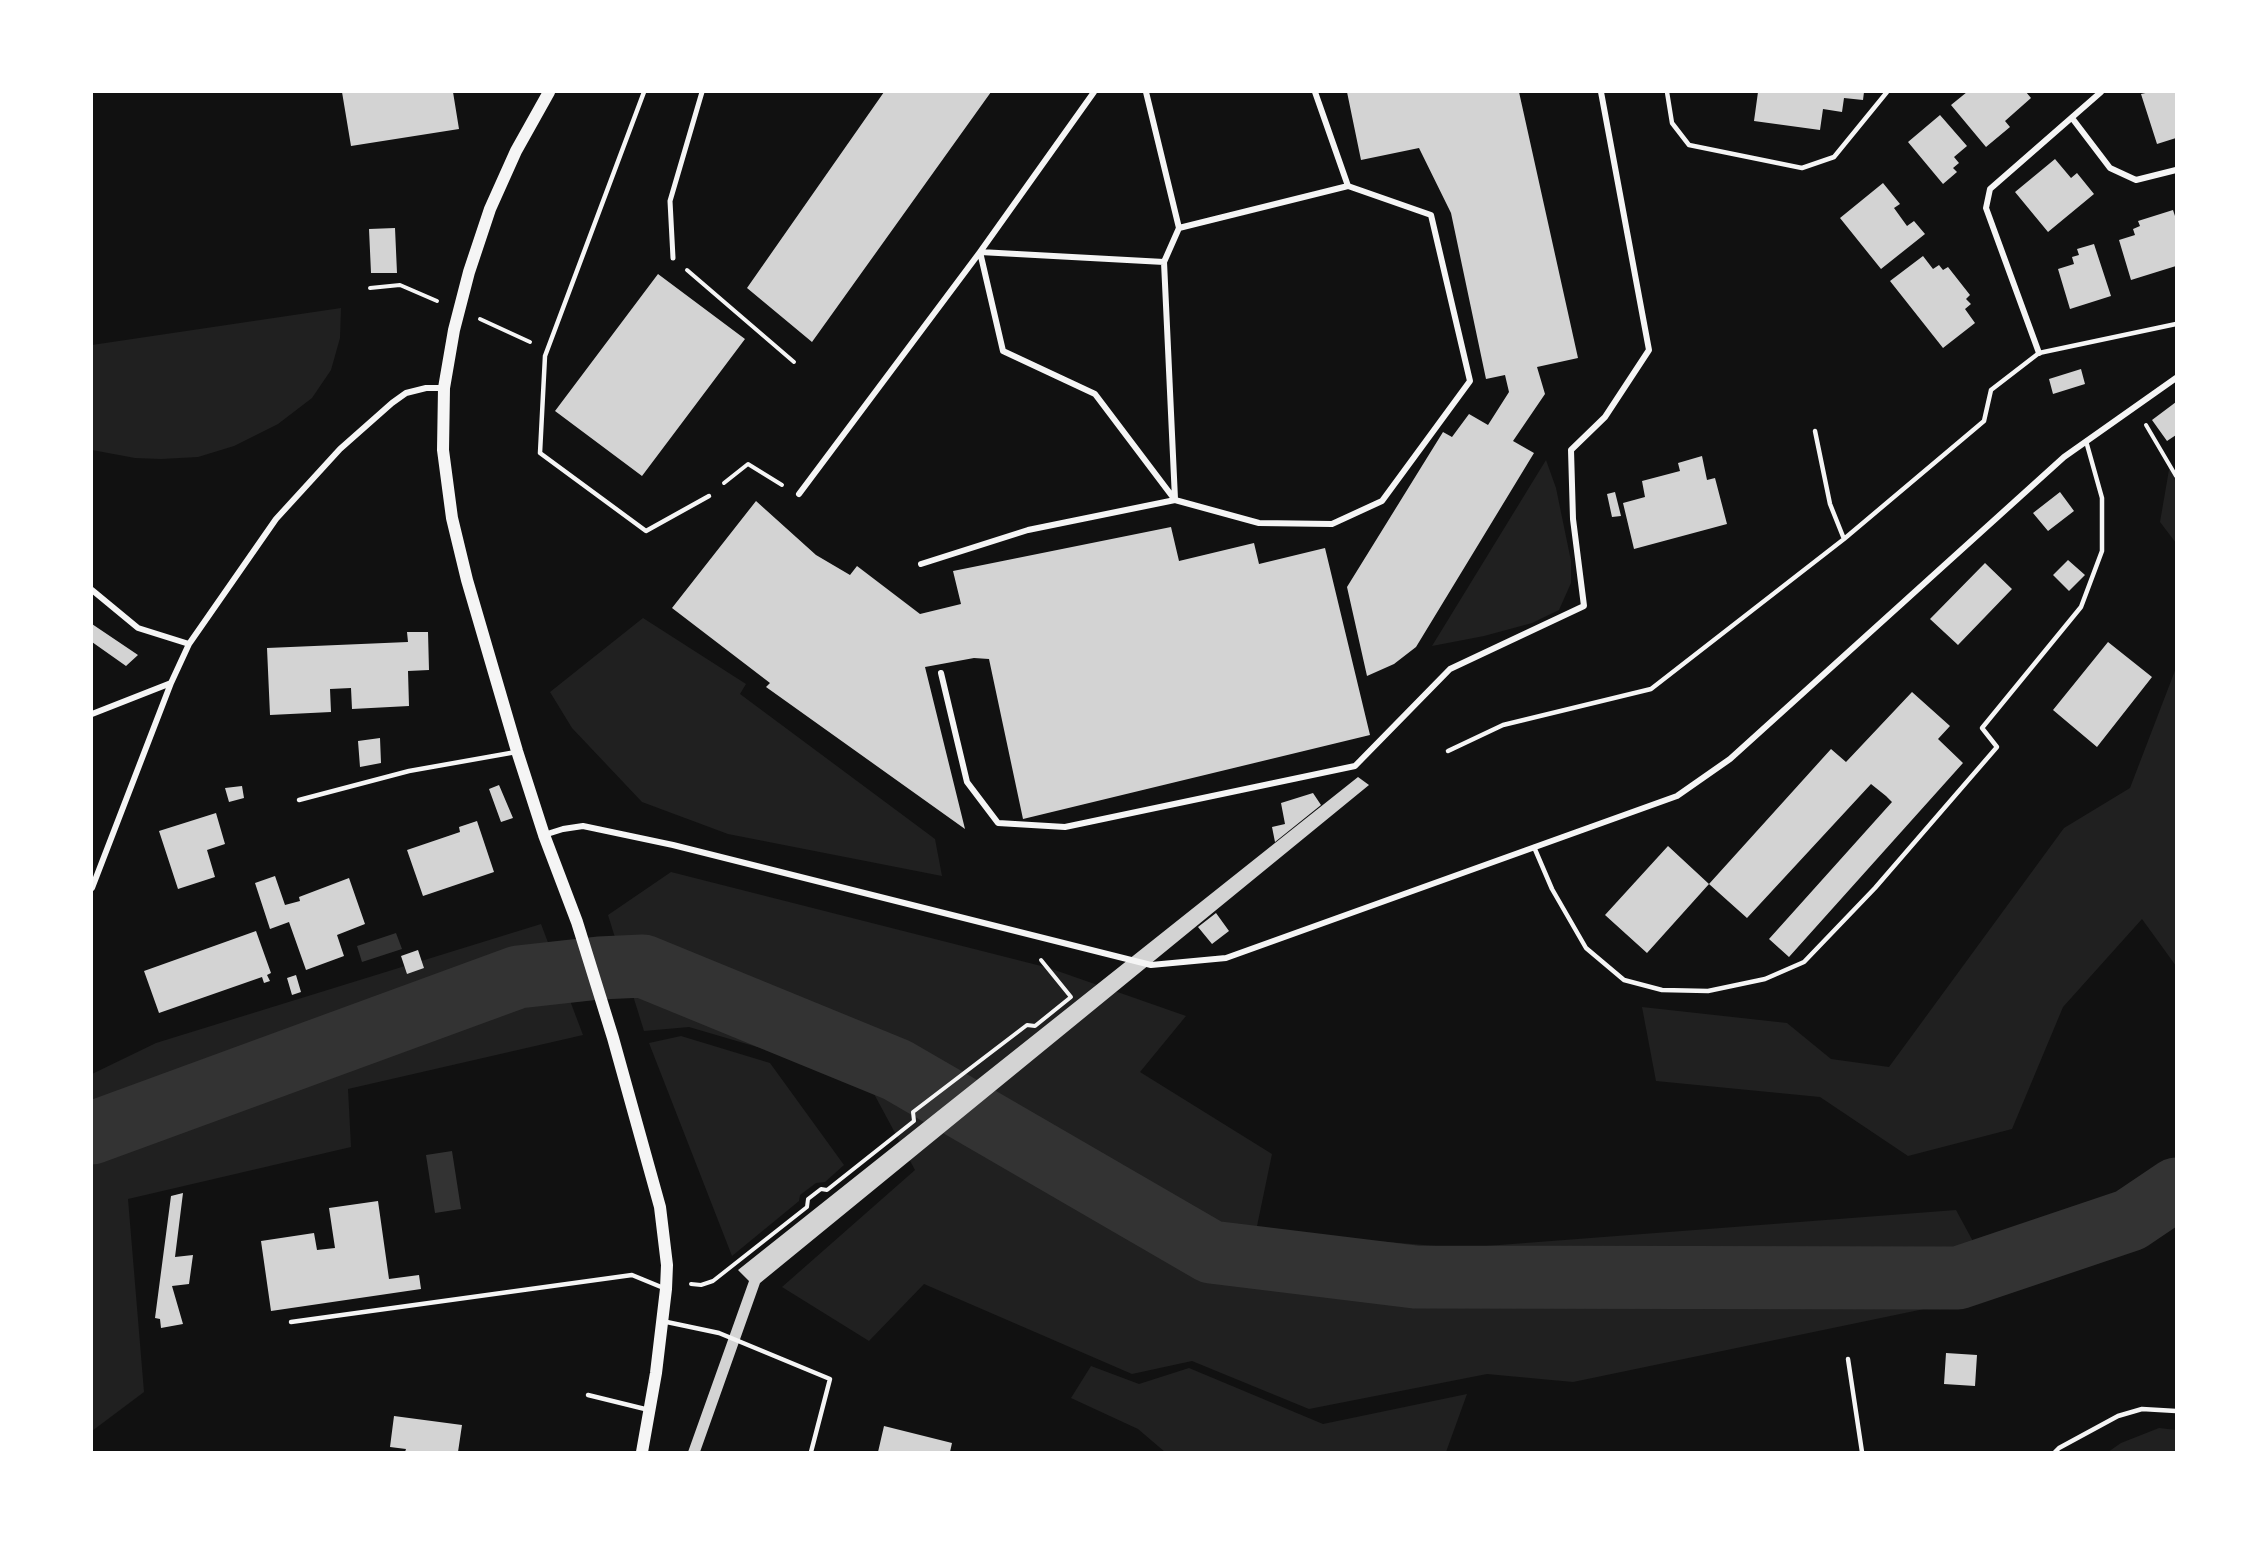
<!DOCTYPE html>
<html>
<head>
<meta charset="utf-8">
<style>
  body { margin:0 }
  #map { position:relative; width:2268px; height:1544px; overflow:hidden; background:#111; font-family:"Nunito Sans",sans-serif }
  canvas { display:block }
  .frame { position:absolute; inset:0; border:93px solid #fff; pointer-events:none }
</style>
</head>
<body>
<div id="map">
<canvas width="2268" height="1544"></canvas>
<div class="frame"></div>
</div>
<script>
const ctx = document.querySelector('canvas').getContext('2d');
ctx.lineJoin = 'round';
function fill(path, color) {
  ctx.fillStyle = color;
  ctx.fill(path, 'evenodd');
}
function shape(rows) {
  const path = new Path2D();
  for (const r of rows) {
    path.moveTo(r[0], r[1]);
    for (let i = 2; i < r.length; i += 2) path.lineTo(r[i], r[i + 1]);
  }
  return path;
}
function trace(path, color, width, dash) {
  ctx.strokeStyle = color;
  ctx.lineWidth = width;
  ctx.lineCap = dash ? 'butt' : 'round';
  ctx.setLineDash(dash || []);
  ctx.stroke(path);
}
fill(shape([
  [341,308,340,338,331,370,312,398,278,424,234,446,198,457,161,459,135,458,92,450,92,345],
  [1546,460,1556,488,1571,561,1571,583,1559,610,1532,623,1484,636,1432,646],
  [2170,464,2176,472,2176,543,2160,522],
  [643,618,746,684,740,694,935,839,942,876,728,834,642,802,572,728,550,692],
  [2176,668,2176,966,2142,919,2063,1007,2012,1129,1908,1156,1820,1097,1656,1081,1642,1007,1787,1023,1831,1059,1889,1067,2064,828,2130,788],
  [671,872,1049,968,1186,1016,1140,1072,1272,1154,1256,1231,1460,1248,1956,1210,2001,1293,1573,1382,1487,1374,1309,1409,1192,1361,1132,1374,924,1284,869,1341,782,1287,915,1170,866,1079,689,1027,644,1031,608,915],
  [541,924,583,1035,348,1089,351,1147,128,1199,144,1392,92,1431,92,1074,156,1043],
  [681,1036,770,1063,844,1165,825,1182,816,1183,800,1195,799,1201,732,1256,649,1043],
  [1091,1366,1139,1384,1189,1368,1323,1424,1467,1394,1446,1452,1165,1452,1138,1429,1071,1398],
  [2159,1428,2176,1430,2176,1452,2108,1452,2121,1443]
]), '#202020');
fill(shape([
  [396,933,402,949,362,962,357,946],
  [452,1151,461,1209,435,1213,426,1155]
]), '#333');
trace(shape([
  [92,1133,518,977,599,968,643,966,897,1070,1211,1252,1415,1277,1958,1278,2130,1220,2176,1189]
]), '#333', 63);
fill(shape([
  [342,92,453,92,459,129,351,146],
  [884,92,991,92,812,342,747,288],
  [1347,92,1519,92,1578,358,1537,367,1545,394,1513,441,1534,453,1416,647,1394,664,1367,676,1347,587,1443,432,1452,437,1469,414,1488,425,1509,392,1505,375,1486,379,1451,213,1419,148,1361,160],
  [1758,92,1864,92,1863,100,1844,98,1842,112,1823,109,1820,130,1754,121],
  [1967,92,2026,92,2031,98,2005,121,2010,127,1986,147,1951,105],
  [2150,92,2176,92,2176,138,2157,144,2141,94],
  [1940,115,1967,146,1954,157,1959,163,1953,168,1957,172,1943,184,1908,142],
  [2055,159,2071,178,2077,173,2094,194,2048,232,2015,192],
  [1883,183,1900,204,1894,208,1907,226,1914,221,1925,234,1881,269,1840,218],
  [2173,210,2175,216,2176,215,2176,266,2131,280,2119,240,2135,235,2133,229,2140,226,2138,221],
  [395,228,397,273,371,273,369,229],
  [2094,244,2111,296,2070,309,2058,269,2074,264,2072,257,2079,255,2077,249],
  [1923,256,1933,269,1939,265,1943,270,1948,267,1970,295,1966,299,1971,304,1965,309,1975,323,1943,348,1890,281],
  [658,274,745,339,642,476,555,411],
  [2081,369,2085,384,2053,394,2049,379],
  [2176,402,2176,435,2167,441,2152,420],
  [1702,456,1707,480,1715,478,1727,524,1634,549,1623,503,1645,497,1642,481,1680,471,1678,463],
  [1615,492,1621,516,1612,517,1607,494],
  [2060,492,2074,511,2048,531,2033,513],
  [756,501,816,555,850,575,857,566,920,614,961,604,953,571,1171,527,1179,561,1254,543,1259,564,1325,548,1370,735,1023,819,989,659,974,658,925,667,965,829,766,687,770,683,672,608],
  [2068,560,2085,575,2069,591,2053,575],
  [1985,563,2012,589,1958,645,1930,619],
  [92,624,138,655,126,666,92,642],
  [407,632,428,632,429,670,408,671,409,706,352,709,351,688,330,689,331,712,270,715,267,648,408,642],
  [2108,642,2152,677,2097,747,2053,710],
  [1912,692,1950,726,1938,739,1963,763,1789,957,1769,939,1892,802,1886,796,1871,784,1747,918,1709,884,1831,749,1846,762],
  [380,738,381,763,360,767,358,741],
  [1358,777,1369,785,760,1283,700,1452,688,1452,749,1281,738,1270],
  [499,785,513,818,501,822,489,789],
  [242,786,244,798,229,802,225,788],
  [1313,793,1321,805,1275,842,1272,827,1285,824,1281,803],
  [216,813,225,844,207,850,215,877,178,889,159,831],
  [477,821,494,872,423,896,407,850,460,832,459,827],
  [1668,846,1709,884,1647,953,1605,915],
  [275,876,285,905,300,901,299,897,349,878,365,924,337,935,344,956,306,970,289,922,270,929,255,883],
  [1216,913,1229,931,1212,944,1198,927],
  [256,931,271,973,267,975,270,981,264,983,262,977,159,1013,144,971],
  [418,950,424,968,407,974,401,956],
  [296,975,301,992,292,995,287,978],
  [183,1193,175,1257,193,1255,189,1284,172,1286,183,1324,161,1328,160,1319,155,1318,171,1196],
  [378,1201,389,1279,419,1275,421,1289,271,1311,261,1241,314,1233,317,1250,335,1248,329,1208],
  [1946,1353,1977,1355,1975,1386,1944,1384],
  [394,1416,462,1425,458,1452,405,1452,406,1449,390,1447],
  [884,1426,952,1443,950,1452,878,1452]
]), '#d3d3d3');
trace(shape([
  [687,270,794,362],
  [370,288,400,285,437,301],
  [480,319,530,342],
  [2146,425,2176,476],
  [724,483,748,464,782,485],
  [691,1284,701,1285,713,1281,807,1207,808,1199,821,1189,827,1190,914,1121,913,1112,1027,1025,1035,1026,1071,997,1041,960]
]), '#f5f5f5', 4);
trace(shape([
  [644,92,545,356,540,453,646,531,709,496],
  [1667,92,1672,123,1689,145,1802,168,1834,157,1887,92],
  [1815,431,1830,504,1844,539],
  [1448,751,1503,725,1651,689,1844,539,1984,421,1991,390,2039,353,2176,324],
  [299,800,409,771,516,752],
  [1534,847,1552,889,1586,948,1624,980,1662,990,1708,991,1765,979,1804,962,1875,888,1997,747,1982,728,2081,607,2102,551,2102,498,2086,441],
  [662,1321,719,1333,830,1379,811,1452],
  [291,1322,632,1275,666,1289],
  [1848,1359,1862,1452],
  [588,1395,649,1410],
  [2055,1452,2059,1448,2118,1416,2142,1409,2176,1411]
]), '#f5f5f5', 4.5);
trace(shape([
  [673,258,670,201,702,92]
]), '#f5f5f5', 5);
trace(shape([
  [1094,92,980,252,1003,351,1095,394,1175,500],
  [1315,92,1348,186],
  [2072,118,2110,168,2136,180,2176,170],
  [2039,353,1986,208,1990,189,2101,92],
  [799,494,980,252,1164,262],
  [1175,499,1164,262,1179,228],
  [921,564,1028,530,1175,500,1259,523,1332,524,1382,501,1470,381,1431,215,1348,186,1179,228,1146,92],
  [92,590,138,628,189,644],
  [941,673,967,782,998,823,1065,827,1355,766,1450,669,1584,606,1573,519,1571,450,1605,417,1649,350,1601,92],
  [92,714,171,683,189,644,276,519,340,449,392,403,406,393,426,388,444,388],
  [544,835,563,829,583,826,673,845,1151,965,1226,958,1677,796,1730,759,2064,457,2176,378],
  [92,888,171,683]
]), '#f5f5f5', 6);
trace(shape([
  [549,92,516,151,490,209,469,272,454,330,444,388,443,450,452,518,467,580,517,751,544,835,577,922,613,1038,660,1207,667,1265,666,1289,656,1373,642,1452]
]), '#f5f5f5', 12);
</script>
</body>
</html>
